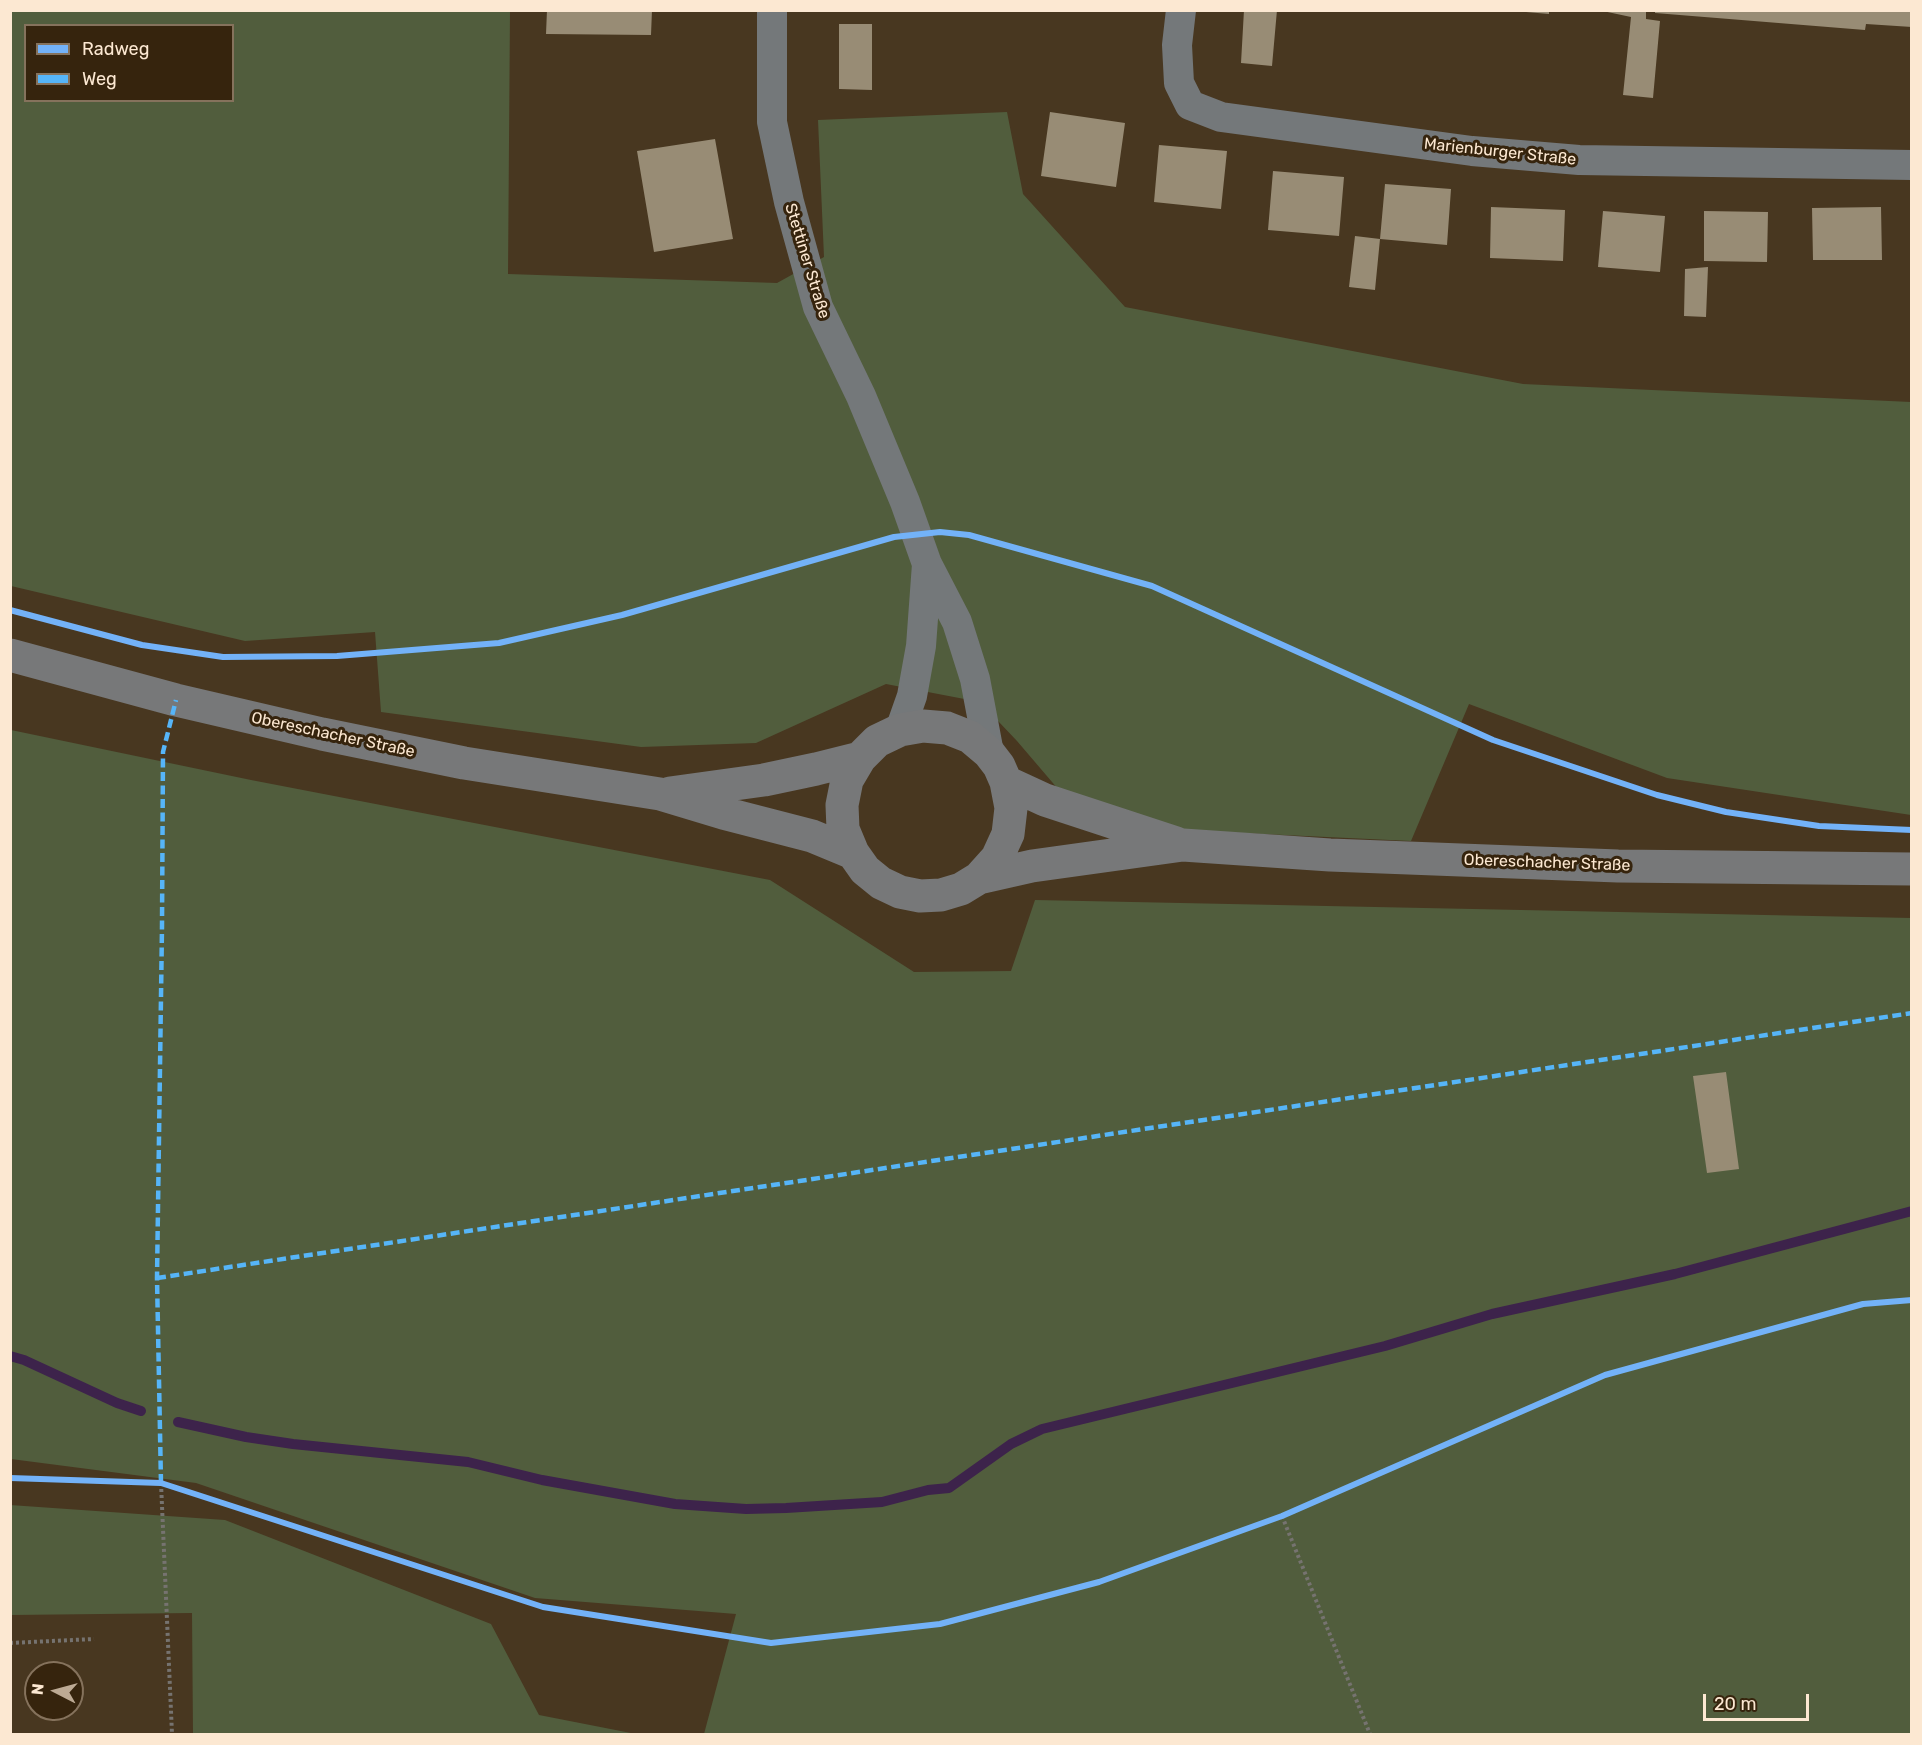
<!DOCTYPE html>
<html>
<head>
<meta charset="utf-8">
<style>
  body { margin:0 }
  #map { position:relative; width:1922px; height:1745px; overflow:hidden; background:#483720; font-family:Rubik,sans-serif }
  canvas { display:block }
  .frame { position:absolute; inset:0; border:12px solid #fce8d2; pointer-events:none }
  .legend { position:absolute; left:24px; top:24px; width:210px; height:78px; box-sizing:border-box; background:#36240d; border:2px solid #85725c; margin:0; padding:8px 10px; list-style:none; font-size:18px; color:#fce8d2 }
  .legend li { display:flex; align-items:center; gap:12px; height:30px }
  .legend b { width:30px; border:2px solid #85725c }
  .north { position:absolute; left:24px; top:1661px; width:60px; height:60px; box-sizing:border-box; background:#36240d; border:2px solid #85725c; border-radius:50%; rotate:276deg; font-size:16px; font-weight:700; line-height:24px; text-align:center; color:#fce8d2 }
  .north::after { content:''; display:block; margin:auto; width:21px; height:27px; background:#bdaa94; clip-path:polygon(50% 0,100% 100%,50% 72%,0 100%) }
  .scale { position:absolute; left:1703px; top:1694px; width:106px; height:27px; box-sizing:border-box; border:3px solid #fce8d2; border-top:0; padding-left:8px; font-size:18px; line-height:21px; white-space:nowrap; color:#fce8d2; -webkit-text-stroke:4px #36240d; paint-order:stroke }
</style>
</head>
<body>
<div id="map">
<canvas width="1922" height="1745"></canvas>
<div class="frame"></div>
<ul class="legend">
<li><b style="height:8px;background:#73b2f8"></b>Radweg</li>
<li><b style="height:8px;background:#56b5f8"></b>Weg</li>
</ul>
<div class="north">N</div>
<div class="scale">20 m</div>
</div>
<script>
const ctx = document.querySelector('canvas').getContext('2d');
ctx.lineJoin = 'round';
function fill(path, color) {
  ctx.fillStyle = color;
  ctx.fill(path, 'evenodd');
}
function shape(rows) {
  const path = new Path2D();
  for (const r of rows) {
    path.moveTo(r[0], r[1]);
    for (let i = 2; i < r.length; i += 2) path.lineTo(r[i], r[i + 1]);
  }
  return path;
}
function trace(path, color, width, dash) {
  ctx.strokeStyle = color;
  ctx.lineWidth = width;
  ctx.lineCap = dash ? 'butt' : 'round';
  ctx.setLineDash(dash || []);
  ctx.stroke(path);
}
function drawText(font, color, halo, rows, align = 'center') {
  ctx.font = font + ' Rubik,sans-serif';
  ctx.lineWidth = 6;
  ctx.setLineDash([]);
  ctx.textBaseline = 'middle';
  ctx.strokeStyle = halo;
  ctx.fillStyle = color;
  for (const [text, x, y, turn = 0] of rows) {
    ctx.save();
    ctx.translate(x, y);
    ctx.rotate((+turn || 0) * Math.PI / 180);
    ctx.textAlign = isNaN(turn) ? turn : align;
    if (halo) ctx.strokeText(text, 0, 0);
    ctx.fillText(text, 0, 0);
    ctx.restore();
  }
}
fill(shape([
  [11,11,510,11,508,274,777,283,824,257,818,120,1007,112,1023,194,1125,307,1523,384,1911,402,1911,815,1667,778,1469,704,1411,841,1157,829,1058,789,1017,741,980,702,886,684,756,743,641,747,381,712,375,632,245,641,11,586],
  [26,26,232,26,232,100,26,100],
  [11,730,251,780,770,880,914,972,1011,971,1035,900,1911,918,1911,1734,704,1734,736,1614,535,1598,196,1483,11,1459],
  [10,1505,225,1520,491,1624,539,1715,636,1734,193,1734,192,1613,11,1615]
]), '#515d3d');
trace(shape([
  [10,1356,24,1360,117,1403,141,1411],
  [178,1422,246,1437,293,1444,468,1462,542,1480,675,1504,746,1509,786,1508,882,1502,928,1490,949,1488,1011,1444,1042,1429,1385,1346,1492,1314,1675,1274,1912,1211]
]), '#3d234b', 10);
fill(shape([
  [547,10,652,10,651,35,546,34],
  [1244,10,1277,10,1272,66,1241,63],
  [1526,10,1549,10,1549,14,1526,12],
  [1598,10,1646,10,1646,19,1660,21,1653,98,1623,95,1631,17],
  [1655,10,1912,10,1912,27,1866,24,1865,30,1655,13],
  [839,24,872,24,872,90,839,89],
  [1050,112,1125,123,1116,187,1041,176],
  [715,139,733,239,654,252,637,151],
  [1159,145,1227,151,1221,209,1154,202],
  [1273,171,1344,177,1339,236,1268,230],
  [1385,184,1451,189,1447,245,1380,239],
  [1491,207,1565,210,1563,261,1490,258],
  [1881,207,1882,260,1813,260,1812,208],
  [1603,211,1665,216,1660,272,1598,267],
  [1704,211,1768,212,1767,262,1704,261],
  [1355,236,1380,239,1375,290,1349,287],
  [1708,267,1706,317,1684,316,1685,269],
  [1726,1072,1739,1169,1707,1173,1693,1076]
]), '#988c75');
trace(shape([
  [161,1483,172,1734],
  [1282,1516,1370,1734],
  [10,1643,94,1639]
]), '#767370', 4, [3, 3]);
trace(shape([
  [772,10,772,122,789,202,818,307,861,396,905,502,927,564,957,622,975,679,989,753],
  [1181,10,1177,45,1179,83,1190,105,1221,117,1472,151,1579,160,1912,165],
  [900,730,912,696,921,646,927,564]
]), '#74787a', 30);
trace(shape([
  [10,655,176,700,322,734,464,763,660,794,723,813,812,836,853,853],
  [1006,782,1045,800,1176,843],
  [670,793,764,780,816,769,860,758,877,741,900,730,923,726,947,728,970,737,989,753,999,766,1006,782,1011,808,1008,834,997,858,979,878,961,889,941,895,920,896,900,892,881,883,865,870,853,853,843,829,842,805,847,780,860,758],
  [979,878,1032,866,1183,845,1330,855,1618,866,1912,869]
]), '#777879', 33);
trace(shape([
  [157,1278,1912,1013],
  [161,1483,157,1278,162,927,163,752,176,700]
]), '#56b5f8', 4.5, [9, 4.5]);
trace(shape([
  [10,610,142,645,223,657,337,656,499,643,622,615,894,537,940,532,969,535,1152,586,1493,740,1657,795,1726,812,1819,826,1912,830],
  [10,1478,161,1483,543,1607,771,1643,940,1624,1099,1582,1282,1516,1605,1375,1863,1304,1912,1300]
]), '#73b2f8', 6);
drawText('16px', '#fce8d2', '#36240d', [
  ["Marienburger Straße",1500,152,6],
  ["Stettiner Straße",807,261,73],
  ["Obereschacher Straße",333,735,12],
  ["Obereschacher Straße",1547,863,2]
]);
</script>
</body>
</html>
